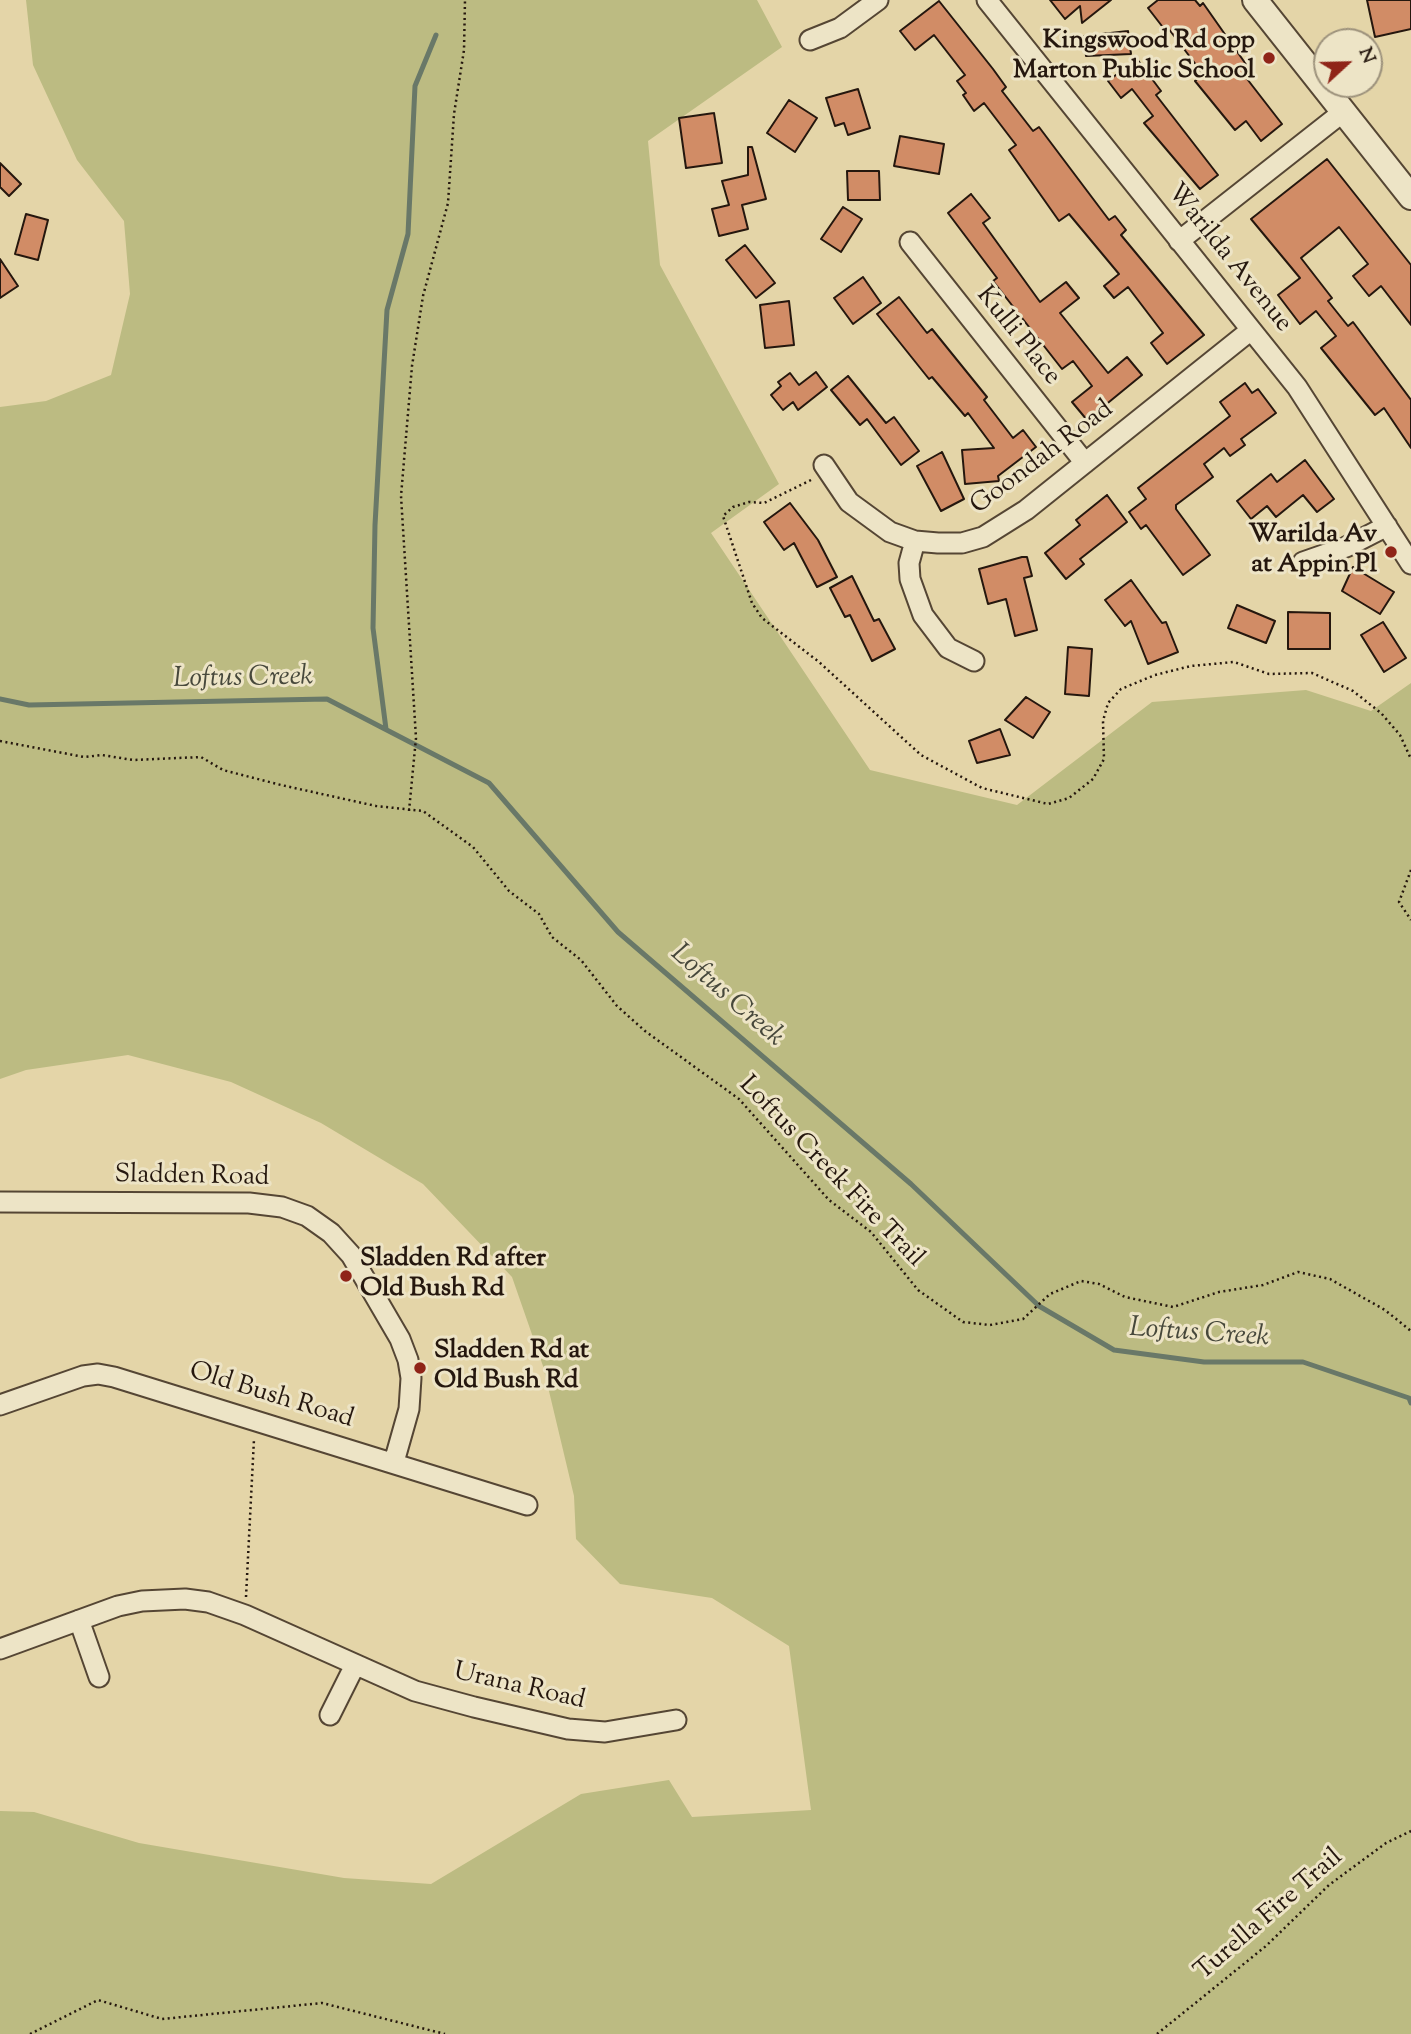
<!DOCTYPE html>
<html>
<head>
<meta charset="utf-8">
<style>
  body { margin:0 }
  #map { position:relative; width:1411px; height:2034px; overflow:hidden; background:#e4d5a8; font-family:"Sorts Mill Goudy",serif }
  canvas { display:block }
  .north { position:absolute; left:1313px; top:28px; width:70px; height:70px; box-sizing:border-box; background:#ede4c6; border:2px solid #9d927c; border-radius:50%; rotate:68deg; font-size:19px; font-weight:700; line-height:28px; text-align:center; color:#25170e }
  .north::after { content:''; display:block; margin:auto; width:24px; height:32px; background:#8f2418; clip-path:polygon(50% 0,100% 100%,50% 72%,0 100%) }
</style>
</head>
<body>
<div id="map">
<canvas width="1411" height="2034"></canvas>
<div class="north">N</div>
</div>
<script>
const ctx = document.querySelector('canvas').getContext('2d');
ctx.lineJoin = 'round';
function fill(path, color) {
  ctx.fillStyle = color;
  ctx.fill(path, 'evenodd');
}
function shape(rows) {
  const path = new Path2D();
  for (const r of rows) {
    path.moveTo(r[0], r[1]);
    for (let i = 2; i < r.length; i += 2) path.lineTo(r[i], r[i + 1]);
  }
  return path;
}
function trace(path, color, width, dash) {
  ctx.strokeStyle = color;
  ctx.lineWidth = width;
  ctx.lineCap = dash ? 'butt' : 'round';
  ctx.setLineDash(dash || []);
  ctx.stroke(path);
}
function drawText(font, color, halo, rows, align = 'center') {
  ctx.font = font + ' "Sorts Mill Goudy",serif';
  ctx.lineWidth = 6;
  ctx.setLineDash([]);
  ctx.textBaseline = 'middle';
  ctx.strokeStyle = halo;
  ctx.fillStyle = color;
  for (const [text, x, y, turn = 0] of rows) {
    ctx.save();
    ctx.translate(x, y);
    ctx.rotate((+turn || 0) * Math.PI / 180);
    ctx.textAlign = isNaN(turn) ? turn : align;
    if (halo) ctx.strokeText(text, 0, 0);
    ctx.fillText(text, 0, 0);
    ctx.restore();
  }
}
fill(shape([
  [26,0,757,0,782,47,648,141,660,265,779,484,711,533,870,770,1017,805,1152,702,1306,690,1371,711,1411,683,1411,2034,0,2034,0,1811,34,1812,139,1843,344,1878,431,1884,581,1794,669,1780,692,1817,811,1810,789,1646,712,1598,620,1584,576,1539,574,1496,543,1366,512,1277,423,1184,321,1123,231,1082,128,1055,26,1070,0,1079,0,407,46,401,111,375,130,294,124,221,77,160,33,65]
]), '#bcbb82');
trace(shape([
  [0,699,29,705,327,699,489,783,618,932,911,1184,1039,1306,1114,1350,1204,1362,1303,1362,1409,1398,1411,1403],
  [386,729,373,628,375,525,387,310,408,234,415,86,436,35]
]), '#697868', 5);
const building = shape([
  [1050,0,1111,0,1082,23,1080,6,1065,19,1050,0],
  [1158,0,1195,0,1200,6,1203,3,1250,70,1244,75,1282,124,1261,141,1246,121,1235,130,1195,81,1203,74,1168,28,1165,30,1148,8,1158,0],
  [1367,0,1411,0,1411,29,1375,37,1367,0],
  [939,1,993,69,1006,87,1002,91,1033,131,1039,127,1109,220,1115,216,1126,230,1121,235,1204,335,1167,364,1151,343,1163,333,1128,287,1114,298,1104,286,1119,274,1069,214,1059,221,1009,150,1016,145,984,103,974,111,963,95,966,93,957,81,965,75,934,35,915,50,900,31,939,1],
  [1128,31,1131,54,1086,56,1084,36,1128,31],
  [1137,59,1161,91,1156,95,1218,175,1200,189,1144,123,1153,116,1132,89,1121,98,1108,81,1137,59],
  [858,89,870,128,848,135,844,123,835,126,826,98,858,89],
  [789,100,817,118,795,152,767,133,789,100],
  [714,113,722,163,686,168,679,118,714,113],
  [900,136,944,144,939,174,894,166,900,136],
  [748,147,752,147,766,199,742,205,748,229,719,236,712,209,729,205,722,181,748,175,748,147],
  [1327,159,1411,265,1411,325,1381,286,1369,296,1353,276,1368,264,1339,227,1301,258,1332,298,1328,301,1348,326,1353,322,1411,400,1411,448,1384,408,1375,415,1321,348,1336,336,1316,311,1300,324,1278,295,1300,278,1251,219,1327,159],
  [0,163,21,184,9,196,0,187,0,163],
  [847,171,879,171,880,200,848,200,847,171],
  [971,194,990,218,983,223,1040,302,1066,282,1079,298,1060,313,1108,373,1127,357,1142,375,1087,420,1072,402,1092,386,1073,361,1062,369,993,281,997,278,948,213,971,194],
  [843,207,862,219,841,252,821,239,843,207],
  [26,214,48,220,38,260,15,254,26,214],
  [745,245,775,283,756,298,726,260,745,245],
  [0,259,18,286,0,298,0,259],
  [863,277,881,303,853,324,834,298,863,277],
  [899,297,927,333,932,329,987,397,984,400,1013,438,1023,430,1036,447,998,476,999,481,965,484,962,450,994,448,968,413,965,416,932,377,929,379,877,314,899,297],
  [789,301,794,345,765,348,760,305,789,301],
  [816,372,827,387,798,410,793,402,783,410,771,395,781,386,778,382,790,373,799,385,816,372],
  [848,376,886,423,894,417,919,451,901,465,867,419,860,425,831,390,848,376],
  [1245,383,1252,393,1258,389,1276,413,1241,439,1245,445,1230,456,1224,448,1204,464,1213,477,1176,505,1176,509,1210,555,1183,575,1146,525,1141,529,1129,512,1146,499,1138,488,1230,416,1220,402,1245,383],
  [942,452,964,499,941,511,917,466,942,452],
  [1305,460,1334,499,1317,512,1303,495,1276,517,1267,506,1251,519,1237,501,1271,474,1277,482,1305,460],
  [1107,495,1127,522,1080,559,1084,564,1066,579,1045,553,1080,525,1076,520,1107,495],
  [790,503,818,540,837,577,817,587,794,543,784,550,764,522,790,503],
  [1022,557,1027,557,1032,576,1024,578,1037,630,1015,636,1006,599,988,604,979,569,1022,557],
  [1353,567,1394,592,1380,614,1342,591,1353,567],
  [852,576,874,621,879,619,895,649,872,661,850,615,845,617,830,588,852,576],
  [1131,580,1162,623,1166,622,1178,652,1148,664,1131,621,1125,626,1105,600,1131,580],
  [1237,605,1275,621,1266,643,1228,628,1237,605],
  [1288,612,1330,613,1330,649,1288,649,1288,612],
  [1383,622,1406,658,1384,672,1361,635,1383,622],
  [1068,647,1092,649,1089,696,1065,694,1068,647],
  [1026,697,1050,712,1033,738,1005,720,1026,697],
  [1000,729,1010,755,977,763,969,741,1000,729]
]);
fill(building, '#d18c66');
trace(building, '#25170e', 2);
const minor = shape([
  [987,0,1297,387,1411,564],
  [810,40,840,28,878,0],
  [1179,241,1343,112],
  [910,242,1085,463],
  [824,465,849,502,890,532,915,541,938,543,962,543,983,537,1026,510,1251,330],
  [915,541,909,563,910,579,923,615,948,648,974,661],
  [1303,562,1346,547,1387,526],
  [0,1202,249,1203,282,1207,307,1216,331,1233,351,1255,400,1339,408,1360,411,1378,409,1409,394,1462],
  [0,1405,83,1376,98,1374,114,1377,527,1505],
  [79,1620,99,1677],
  [0,1649,118,1606,142,1601,185,1599,208,1602,245,1615,415,1691,474,1707,568,1729,605,1732,676,1720],
  [330,1715,355,1665]
]);
const tertiary = shape([
  [1255,0,1411,197]
]);
trace(minor, '#554634', 23);
trace(tertiary, '#554634', 28);
trace(shape([
  [811,480,764,503,749,502,733,507,723,516,752,603,762,618,819,662,921,755,982,788,1048,804,1069,798,1093,779,1104,759,1103,721,1108,703,1121,689,1155,675,1191,666,1234,662,1269,674,1312,673,1353,691,1381,713,1400,735,1411,759],
  [0,741,84,757,102,755,133,760,201,757,223,770,281,785,376,806,423,811,473,847,509,891,539,914,552,937,581,960,617,1006,645,1031,739,1099,829,1200,871,1232,918,1290,963,1322,990,1325,1023,1319,1050,1294,1081,1281,1099,1284,1125,1297,1173,1307,1219,1292,1263,1285,1298,1272,1330,1279,1385,1310,1411,1331],
  [409,811,416,738,401,496,412,366,423,296,448,203,454,114,464,50,465,0],
  [1411,870,1399,902,1411,920],
  [246,1597,254,1439],
  [30,2034,98,2000,162,2019,322,2003,445,2034],
  [1157,2034,1266,1946,1329,1885,1386,1843,1411,1831]
]), '#25170e', 2.5, [2, 3.5]);
trace(minor, '#ede4c6', 19);
trace(tertiary, '#ede4c6', 24);
for (const [x, y, r, color] of [
  [1269,58,7,"#8f2418"],
  [1391,552,7,"#8f2418"],
  [346,1276,7,"#8f2418"],
  [420,1368,7,"#8f2418"]
]) {
  const dot = new Path2D();
  dot.arc(x, y, r, 0, 2 * Math.PI);
  ctx.fillStyle = color;
  ctx.fill(dot);
  trace(dot, '#ede4c6', 2.5);
}
drawText('bold 26px', '#25170e', '#ede4c6', [
  ["Kingswood Rd opp",1255,43],
  ["Marton Public School",1255,73],
  ["Warilda Av",1377,537],
  ["at Appin Pl",1377,567],
  ["Sladden Rd after",360,1261,"left"],
  ["Old Bush Rd",360,1291,"left"],
  ["Sladden Rd at",434,1353,"left"],
  ["Old Bush Rd",434,1383,"left"]
], 'right');
drawText('26px', '#25170e', '#ede4c6', [
  ["Warilda Avenue",1228,259,51],
  ["Kulli Place",1017,337,51],
  ["Goondah Road",1043,459,-37],
  ["Loftus Creek Fire Trail",830,1173,46],
  ["Sladden Road",192,1178,1],
  ["Old Bush Road",271,1397,17],
  ["Urana Road",519,1688,13],
  ["Turella Fire Trail",1270,1916,-41]
]);
drawText('italic 28px', '#47483b', '#ede4c6', [
  ["Loftus Creek",243,680,-1],
  ["Loftus Creek",726,997,41],
  ["Loftus Creek",1199,1335,4]
]);
</script>
</body>
</html>
